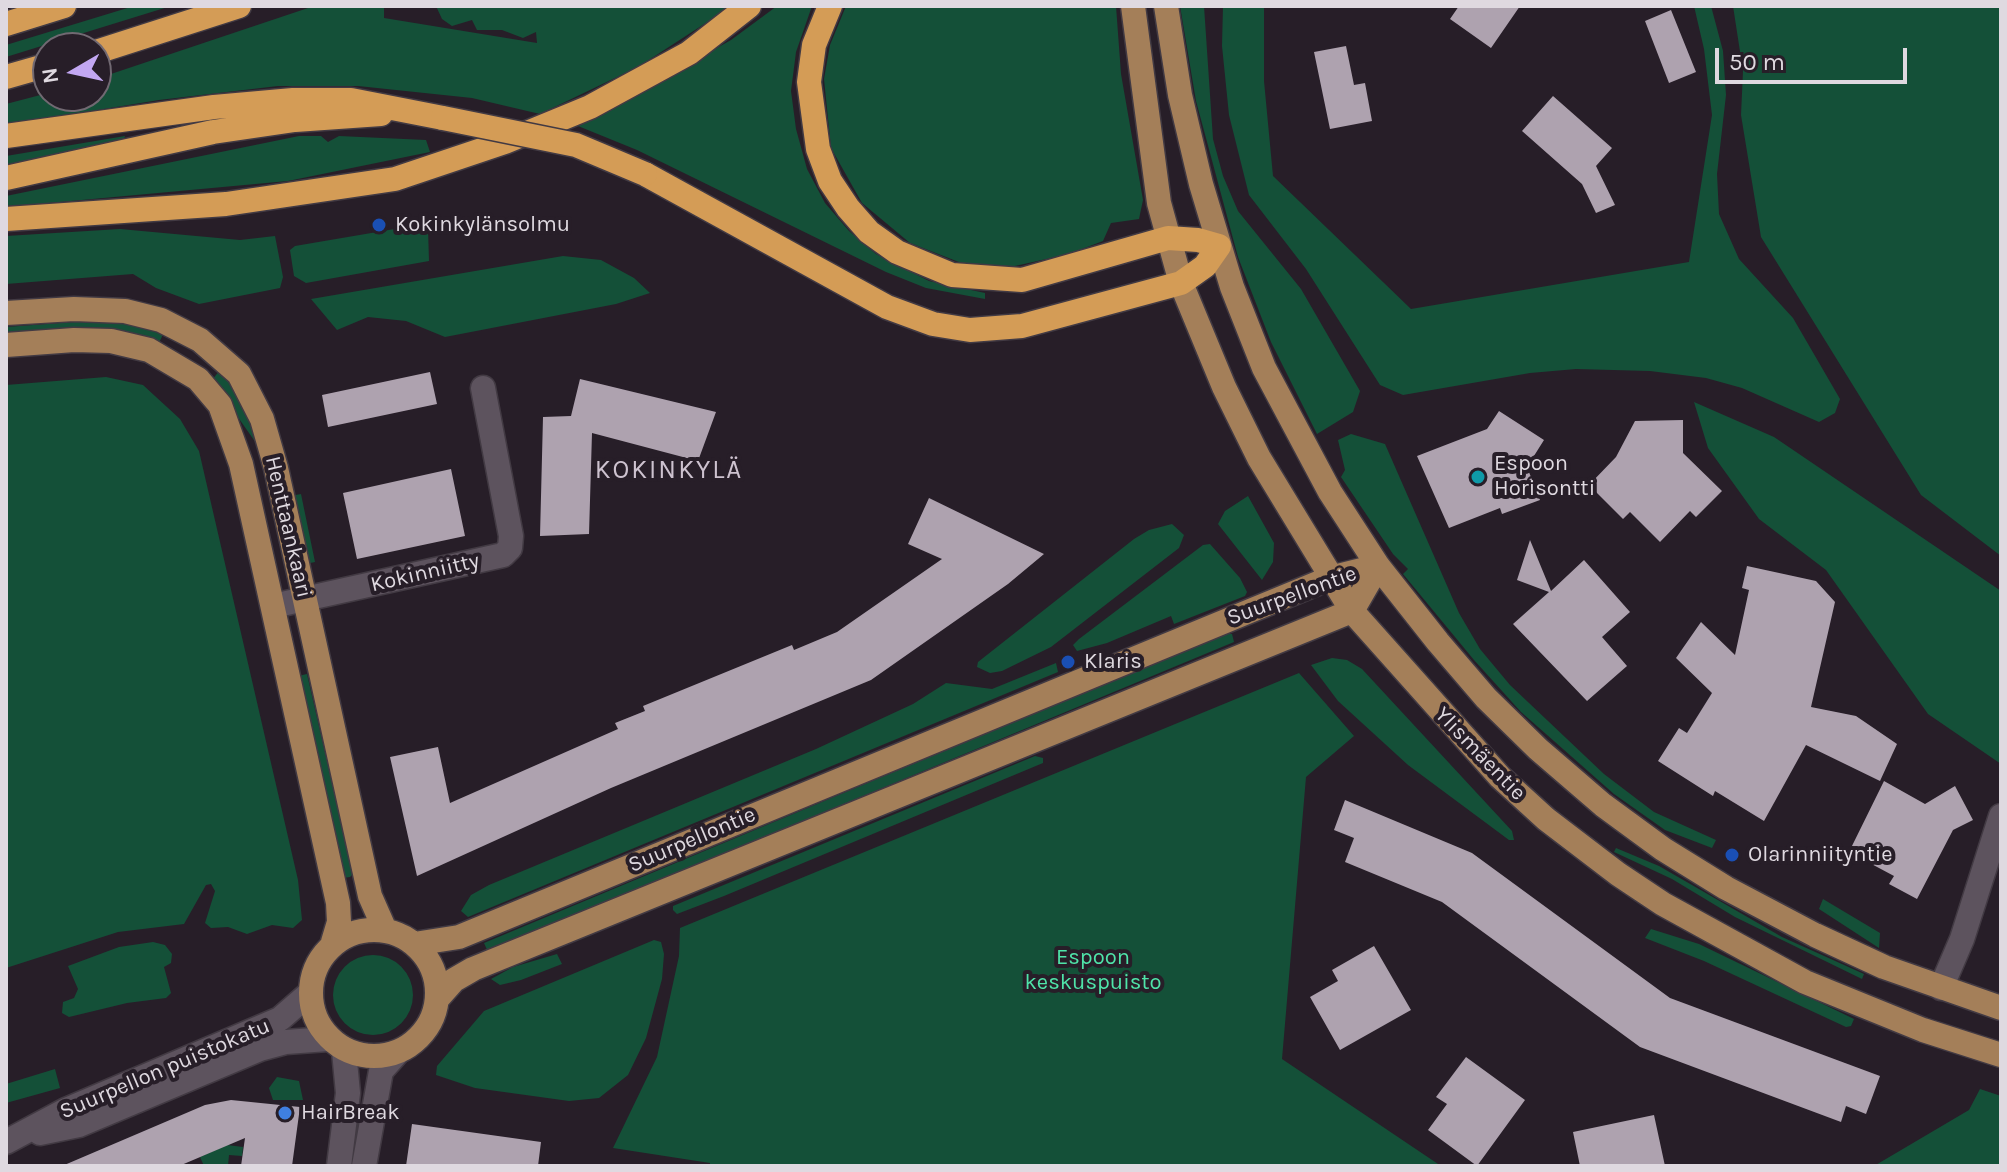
<!DOCTYPE html>
<html>
<head>
<meta charset="utf-8">
<style>
  body { margin:0 }
  #map { position:relative; width:2007px; height:1172px; overflow:hidden; background:#271e28; font-family:Karla,sans-serif }
  canvas { display:block }
  .frame { position:absolute; inset:0; border:8px solid #dfd9e0; pointer-events:none }
  .north { position:absolute; left:32px; top:32px; width:80px; height:80px; box-sizing:border-box; background:#271e28; border:2px solid #716972; border-radius:50%; rotate:261deg; font-size:22px; font-weight:700; line-height:32px; text-align:center; color:#dfd9e0 }
  .north::after { content:''; display:block; margin:auto; width:28px; height:36px; background:#c2a7f2; clip-path:polygon(50% 0,100% 100%,50% 72%,0 100%) }
  .scale { position:absolute; left:1715px; top:48px; width:192px; height:36px; box-sizing:border-box; border:4px solid #dfd9e0; border-top:0; padding-left:10px; font-size:24px; line-height:28px; white-space:nowrap; color:#dfd9e0; -webkit-text-stroke:6px #271e28; paint-order:stroke }
</style>
</head>
<body>
<div id="map">
<canvas width="2007" height="1172"></canvas>
<div class="frame"></div>
<div class="north">N</div>
<div class="scale">50 m</div>
</div>
<script>
const ctx = document.querySelector('canvas').getContext('2d');
ctx.lineJoin = 'round';
function fill(path, color) {
  ctx.fillStyle = color;
  ctx.fill(path, 'evenodd');
}
function shape(rows) {
  const path = new Path2D();
  for (const r of rows) {
    if (r.length === 3) {
      path.moveTo(r[0] + r[2], r[1]);
      path.arc(r[0], r[1], r[2], 0, 2 * Math.PI);
      continue;
    }
    path.moveTo(r[0], r[1]);
    for (let i = 2; i < r.length; i += 2) path.lineTo(r[i], r[i + 1]);
  }
  return path;
}
function trace(path, color, width, dash) {
  ctx.strokeStyle = color;
  ctx.lineWidth = width;
  ctx.lineCap = dash ? 'butt' : 'round';
  ctx.setLineDash(dash || []);
  ctx.stroke(path);
}
function drawText(font, color, halo, rows, align = 'center') {
  ctx.font = font + ' Karla,sans-serif';
  ctx.lineWidth = 8;
  ctx.setLineDash([]);
  ctx.textBaseline = 'middle';
  ctx.strokeStyle = halo;
  ctx.fillStyle = color;
  for (const [text, x, y, turn = 0] of rows) {
    ctx.save();
    ctx.translate(x, y);
    ctx.rotate((+turn || 0) * Math.PI / 180);
    ctx.textAlign = isNaN(turn) ? turn : align;
    if (halo) ctx.strokeText(text, 0, 0);
    ctx.fillText(text, 0, 0);
    ctx.restore();
  }
}
fill(shape([
  [134,6,171,6,6,57,6,45],
  [314,6,384,6,384,18,537,43,536,32,523,38,502,30,477,30,472,20,452,26,442,19,436,6,732,6,638,67,540,114,472,98,358,86,278,86,159,100,6,125,6,104,48,93,48,96,96,96,96,79],
  [777,6,812,6,796,52,791,91,796,129,807,169,825,203,849,231,876,254,929,281,985,293,985,299,926,288,886,272,637,150,578,126,731,40],
  [846,6,1116,6,1121,74,1143,200,1139,219,1111,223,1103,241,1069,254,1006,268,964,264,910,243,862,203,831,148,824,79,830,45],
  [1180,6,1204,6,1213,139,1223,176,1238,211,1301,289,1360,391,1353,412,1317,434,1271,342,1238,257,1196,101],
  [1223,6,1264,6,1264,81,1273,176,1411,309,1689,262,1712,115,1704,49,1694,6,1711,6,1723,51,1726,95,1717,174,1719,214,1739,259,1793,318,1840,399,1835,413,1819,422,1742,388,1706,378,1650,371,1576,369,1530,373,1403,395,1380,385,1306,269,1249,195,1229,115,1222,46],
  [1733,6,2001,6,2001,556,1921,495,1761,237,1741,115,1743,71],
  [125,136,123,143,6,167,6,156],
  [299,136,321,136,328,142,339,136,426,140,430,152,288,181,6,207,6,196],
  [424,224,428,228,429,261,306,283,294,276,290,250,295,246],
  [120,229,240,240,275,236,283,277,280,288,199,304,156,288,133,274,6,284,6,236],
  [563,256,601,260,634,278,650,293,616,304,445,337,406,321,368,317,337,330,311,299],
  [87,321,127,322,164,332,159,343,6,339,6,327],
  [220,370,240,396,258,440,256,443,212,380],
  [106,377,143,385,180,419,199,451,298,880,302,920,293,928,272,925,247,934,228,927,211,928,205,923,215,891,211,884,206,885,184,924,118,932,6,968,6,385],
  [1694,402,1774,437,2001,591,2001,764,1928,714,1826,570,1759,519,1708,448],
  [1351,434,1385,444,1459,613,1480,649,1510,685,1604,774,1654,812,1716,840,1712,848,1665,830,1614,794,1521,712,1474,660,1403,574,1408,569,1393,554,1341,477,1345,470,1338,440],
  [301,494,315,562,305,564,290,496],
  [1248,496,1274,543,1273,562,1262,580,1218,524,1225,511],
  [1172,524,1184,535,1179,548,1051,647,1002,671,990,673,977,667,978,662,1134,539,1149,530],
  [1210,544,1240,578,1247,592,1245,596,1174,624,1171,616,1107,643,1077,651,1073,645,1079,639,1203,545],
  [1224,634,1232,634,1234,642,488,952,484,943],
  [1332,658,1347,660,1362,669,1512,831,1514,840,1509,840,1408,765,1338,701,1311,665],
  [1056,663,1058,672,468,917,461,911,471,895,489,885,816,749,913,704,946,683,992,689],
  [1299,673,1354,736,1306,777,1282,1059,1441,1166,710,1166,710,1163,613,1148,657,1057,679,956,680,928],
  [307,674,353,874,350,877,343,878,298,676],
  [1035,756,1043,758,1043,763,724,896,677,914,673,910,673,906],
  [1616,848,1659,866,1782,937,1864,974,1862,979,1735,917,1672,879,1614,852],
  [1823,899,1880,933,1879,948,1819,909],
  [1651,929,1699,944,1854,1019,1851,1026,1846,1027,1704,961,1645,938],
  [654,940,661,942,664,954,662,979,646,1038,628,1075,599,1098,569,1101,475,1088,436,1075,437,1066,484,1011],
  [153,942,165,945,172,954,171,963,164,967,171,993,166,998,127,1003,69,1017,62,1013,63,1002,74,998,78,989,68,966,119,947],
  [557,954,562,964,521,980,500,985,491,979,513,967],
  [373,995,40],
  [55,1069,60,1088,6,1103,6,1084],
  [277,1077,299,1081,303,1100,273,1100,269,1088],
  [1980,1089,2001,1096,2001,1166,1874,1166,1969,1110],
  [227,1145,243,1147,242,1156,229,1155,228,1166,204,1166,200,1157]
]), '#145038');
fill(shape([
  [1459,6,1520,6,1491,48,1450,19],
  [1671,10,1696,72,1669,83,1645,21],
  [1346,46,1354,85,1365,83,1372,121,1330,129,1314,52],
  [1553,96,1612,148,1596,166,1615,205,1596,213,1582,184,1522,131],
  [430,372,437,404,328,427,322,395],
  [580,379,716,412,698,461,592,433,589,534,540,536,543,417,571,416],
  [1499,411,1544,440,1527,467,1540,500,1502,514,1500,508,1449,528,1417,456,1487,429],
  [1683,420,1683,453,1722,491,1696,517,1690,511,1660,542,1630,512,1623,519,1589,485,1616,457,1635,421],
  [451,469,465,536,357,559,343,493],
  [929,498,1044,554,1008,584,871,680,611,788,417,876,390,757,438,747,450,803,618,729,615,723,645,711,643,706,792,645,794,650,837,632,942,559,908,544],
  [1530,540,1551,591,1584,560,1630,612,1602,637,1627,666,1587,701,1513,624,1549,592,1517,580],
  [1747,566,1816,581,1835,602,1811,707,1856,716,1897,744,1880,781,1806,745,1764,821,1715,791,1713,796,1658,761,1679,728,1687,733,1712,693,1676,658,1701,622,1735,655,1749,590,1742,588],
  [1884,781,1925,804,1955,786,1973,820,1953,830,1917,899,1889,884,1894,876,1849,852],
  [1345,800,1472,853,1670,998,1880,1076,1866,1114,1846,1106,1841,1122,1640,1047,1442,902,1345,862,1354,838,1334,830],
  [1374,946,1411,1010,1340,1050,1310,997,1338,981,1332,970],
  [1466,1057,1525,1100,1477,1166,1428,1130,1447,1104,1436,1097],
  [231,1100,300,1107,292,1166,241,1166,245,1138,179,1166,62,1166,205,1105],
  [1654,1115,1665,1166,1580,1166,1573,1132],
  [412,1124,541,1142,538,1166,406,1166]
]), '#aea2af');
const minor = shape([
  [273,606,503,555,510,548,511,536,483,388],
  [1941,988,1962,939,2001,816],
  [40,1133,79,1125,260,1049,286,1042,328,1039],
  [6,1142,66,1110,280,1019,311,992],
  [339,1166,348,1093,344,1051],
  [364,1166,381,1071,397,1053]
]);
const major = shape([
  [1133,6,1159,203,1181,283,1224,387,1259,458,1352,611,1500,777,1546,819,1618,874,1663,904,1805,982,1923,1030,2001,1055],
  [1166,6,1180,95,1201,184,1232,287,1264,368,1330,492,1378,566,1438,642,1486,698,1538,749,1603,805,1663,849,1726,888,1815,935,1884,967,2001,1008],
  [6,313,74,309,125,311,161,320,200,340,239,374,262,419,276,468,370,896,385,930],
  [6,345,74,340,111,341,149,350,198,379,220,405,241,464,338,903,339,922,333,942],
  [374,993,63],
  [414,944,459,937,1330,578,1378,566],
  [438,998,454,980,473,969,1352,611,1378,566]
]);
const highway = shape([
  [6,24,64,6],
  [96,52,239,6],
  [6,77,48,65],
  [6,136,214,107,293,100,351,100,443,118],
  [645,174,887,307,933,324,970,330,1022,326,1181,283,1205,266,1219,246,1198,240,1168,238,1022,280,952,275,897,252,869,232,848,208,830,181,818,149,809,82,814,45,830,6],
  [6,178,213,132,295,120,381,114],
  [6,219,226,204,395,179,505,142,590,107,689,53,749,6]
]);
trace(minor, '#423a43', 27);
trace(major, '#423a43', 27);
trace(highway, '#423a43', 27);
trace(minor, '#5d535e', 24);
trace(major, '#a47f59', 24);
trace(highway, '#d49c56', 24);
const highwayBridge = shape([
  [443,118,576,145,645,174]
]);
trace(highwayBridge, '#423a43', 27, []);
trace(highwayBridge, '#d49c56', 24);
for (const [x, y, r, color] of [
  [379,225,8,"#1a4fb4"],
  [1478,477,8,"#0f9aa8"],
  [1068,662,8,"#1a4fb4"],
  [1732,855,8,"#1a4fb4"],
  [285,1113,8,"#3f7fe0"]
]) {
  const dot = new Path2D();
  dot.arc(x, y, r, 0, 2 * Math.PI);
  ctx.fillStyle = color;
  ctx.fill(dot);
  trace(dot, '#271e28', 3);
}
drawText('22px', '#dfd9e0', '#271e28', [
  ["Kokinkylänsolmu",395,225],
  ["Espoon",1494,464],
  ["Horisontti",1494,489],
  ["Klaris",1084,662],
  ["Olarinniityntie",1748,855],
  ["HairBreak",301,1113]
], 'left');
drawText('22px', '#dfd9e0', '#271e28', [
  ["Henttaankaari",288,527,77],
  ["Kokinniitty",425,573,-13],
  ["Suurpellontie",1292,596,-20],
  ["Ylismäentie",1480,754,46],
  ["Suurpellontie",692,840,-23],
  ["Suurpellon puistokatu",165,1069,-23]
]);
drawText('22px', '#4fe4a9', '#271e28', [
  ["Espoon",1093,958],
  ["keskuspuisto",1093,983]
]);
ctx.letterSpacing = '2px';
drawText('26px', '#cdc2cf', '#271e28', [
  ["KOKINKYLÄ",669,471]
]);
ctx.letterSpacing = '0px';
</script>
</body>
</html>
